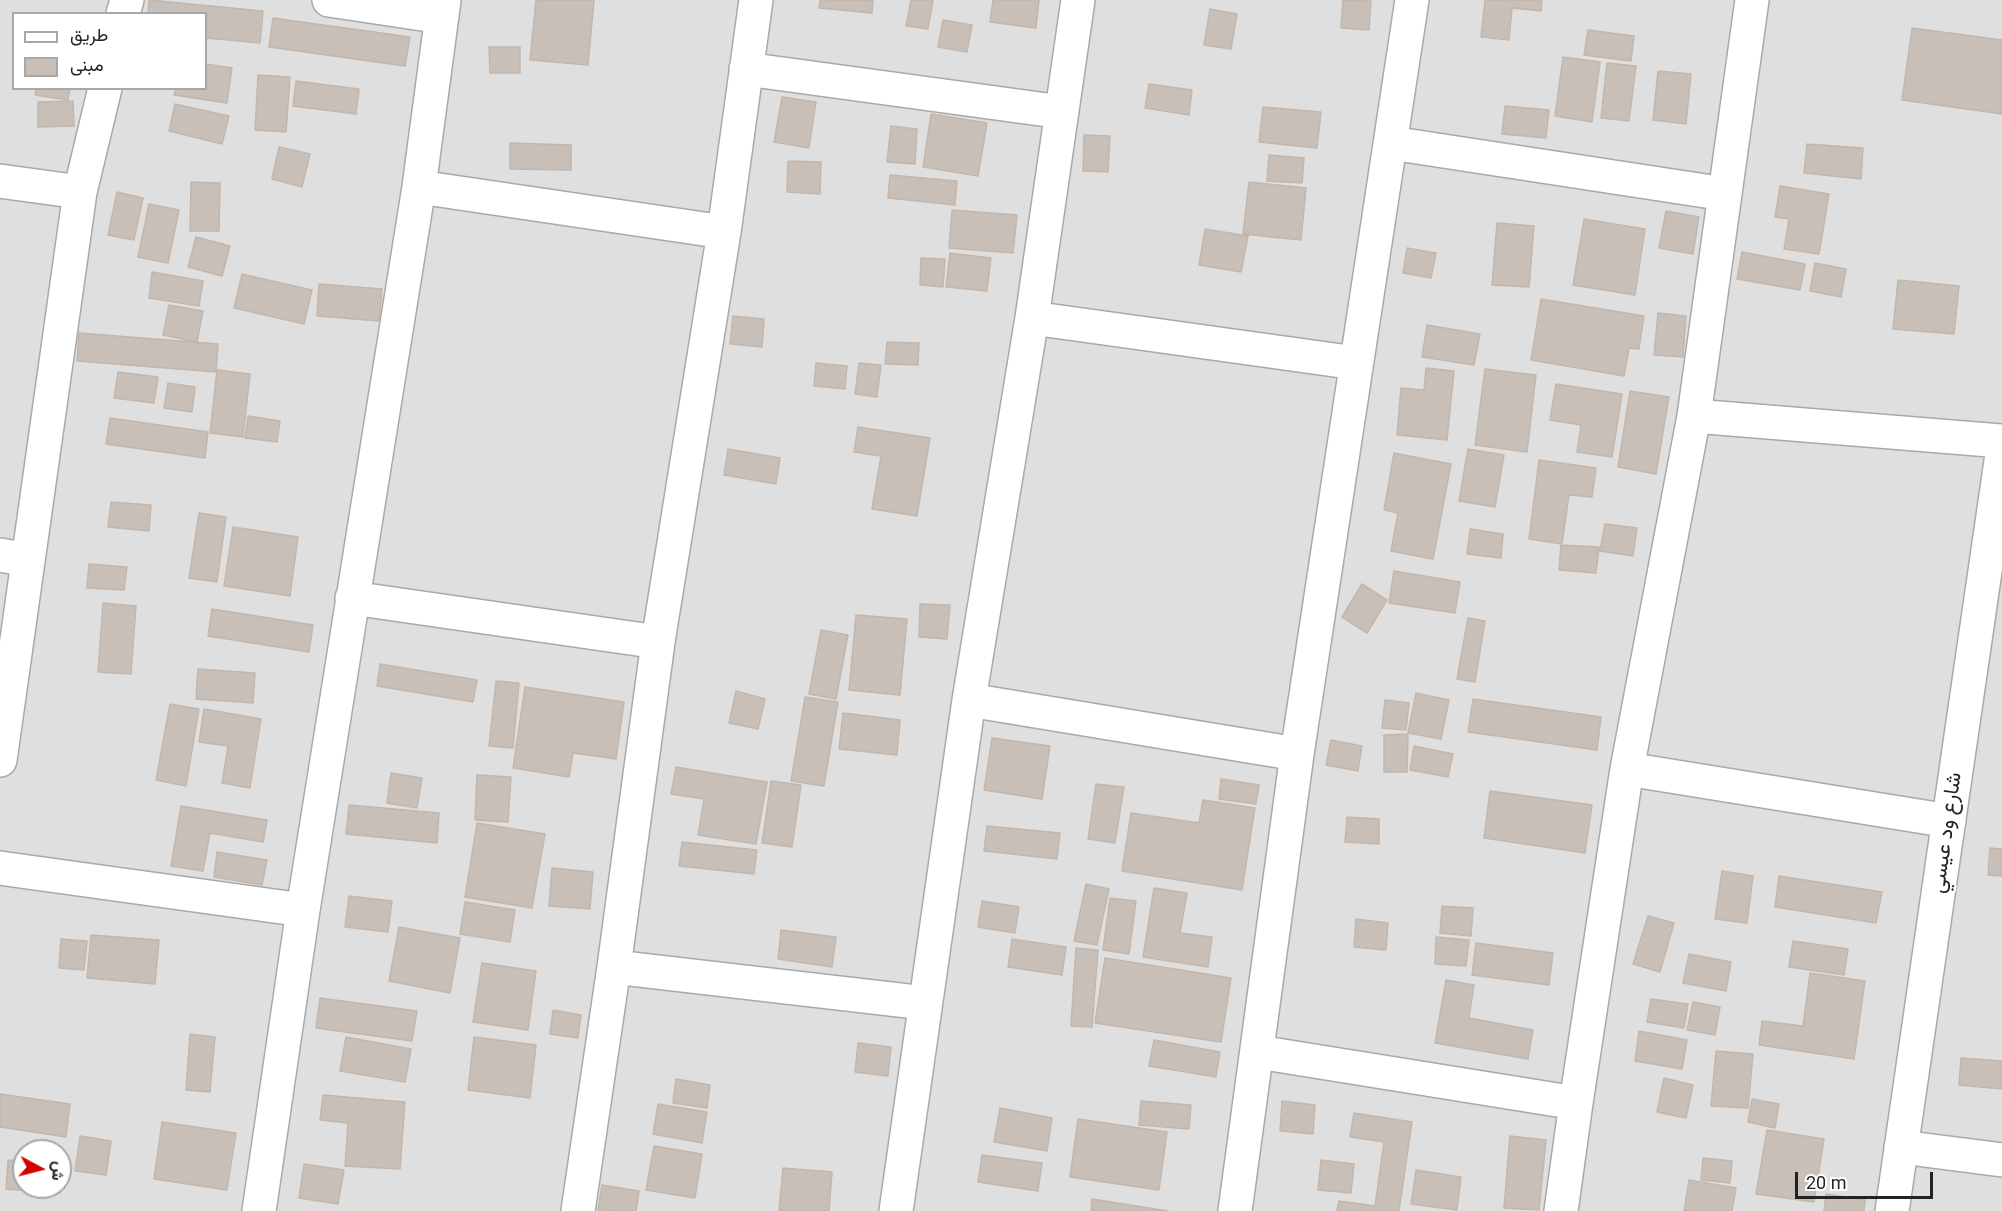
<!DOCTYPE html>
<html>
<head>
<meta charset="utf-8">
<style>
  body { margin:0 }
  #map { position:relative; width:2002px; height:1211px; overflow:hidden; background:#f2efe9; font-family:Roboto,Vazirmatn,sans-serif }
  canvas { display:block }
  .legend { position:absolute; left:12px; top:12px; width:195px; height:78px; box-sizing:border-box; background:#fff; border:2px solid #a7a7a7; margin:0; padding:8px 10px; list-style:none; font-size:18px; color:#222 }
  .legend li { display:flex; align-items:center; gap:12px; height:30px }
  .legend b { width:30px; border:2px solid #a7a7a7 }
  .north { position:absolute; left:12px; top:1139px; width:60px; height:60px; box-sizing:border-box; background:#fff; border:2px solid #a7a7a7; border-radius:50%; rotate:97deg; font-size:16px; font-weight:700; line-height:24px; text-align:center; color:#222 }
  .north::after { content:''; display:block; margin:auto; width:21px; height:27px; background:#d40000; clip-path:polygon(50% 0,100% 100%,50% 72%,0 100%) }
  .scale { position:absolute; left:1795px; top:1172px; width:138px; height:27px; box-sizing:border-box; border:3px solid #222; border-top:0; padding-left:8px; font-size:18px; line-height:21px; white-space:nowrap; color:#222; -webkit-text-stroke:4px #fff; paint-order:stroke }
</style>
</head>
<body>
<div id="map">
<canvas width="2002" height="1211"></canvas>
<ul class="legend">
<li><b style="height:8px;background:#fff"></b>طريق</li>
<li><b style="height:16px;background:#c7bfb8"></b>مبنى</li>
</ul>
<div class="north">ش</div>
<div class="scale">20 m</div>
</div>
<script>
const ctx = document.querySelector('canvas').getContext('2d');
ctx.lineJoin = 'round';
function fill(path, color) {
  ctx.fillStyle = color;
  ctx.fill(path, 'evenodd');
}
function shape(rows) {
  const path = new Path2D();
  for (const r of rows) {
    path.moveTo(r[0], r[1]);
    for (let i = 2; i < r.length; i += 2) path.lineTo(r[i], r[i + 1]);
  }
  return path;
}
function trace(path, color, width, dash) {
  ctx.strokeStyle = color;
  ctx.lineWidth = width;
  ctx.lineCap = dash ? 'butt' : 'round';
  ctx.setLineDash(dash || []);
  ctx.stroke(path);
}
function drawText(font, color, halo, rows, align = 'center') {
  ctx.font = font + ' Roboto,Vazirmatn,sans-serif';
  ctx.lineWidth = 4.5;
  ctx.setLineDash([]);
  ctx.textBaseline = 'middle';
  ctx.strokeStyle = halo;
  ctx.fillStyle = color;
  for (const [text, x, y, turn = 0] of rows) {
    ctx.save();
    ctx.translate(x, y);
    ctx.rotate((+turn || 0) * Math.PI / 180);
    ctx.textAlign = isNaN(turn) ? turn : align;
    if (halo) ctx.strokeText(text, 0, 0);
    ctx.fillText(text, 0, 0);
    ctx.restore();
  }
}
fill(shape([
  [0,0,2002,0,2002,1211,0,1211],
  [14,14,206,14,206,88,14,88],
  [24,1151,60,1151,60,1187,24,1187]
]), '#e0dfdf');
const building = shape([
  [149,0,263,11,260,43,206,38,206,14,148,14,149,0],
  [536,0,594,0,588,65,530,60,536,0],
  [820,0,873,0,872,13,819,8,820,0],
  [911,0,933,0,928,29,906,26,911,0],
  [993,0,1039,0,1036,28,990,22,993,0],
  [1343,0,1371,1,1369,30,1341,28,1343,0],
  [1485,0,1542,0,1541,11,1512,8,1509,40,1481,37,1485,0],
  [1210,9,1237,14,1231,49,1204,45,1210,9],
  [273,18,410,37,405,66,269,47,273,18],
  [943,20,972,25,967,52,938,47,943,20],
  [1912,28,2002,40,2002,114,1902,100,1912,28],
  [1588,30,1634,36,1631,61,1584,55,1588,30],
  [489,47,520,47,520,73,490,73,489,47],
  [1563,57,1600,62,1592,122,1555,116,1563,57],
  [1607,63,1636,66,1629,121,1601,118,1607,63],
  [206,64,232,68,227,103,174,95,176,88,206,88,206,64],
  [1658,71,1691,74,1686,124,1653,120,1658,71],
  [258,75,290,77,286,132,255,130,258,75],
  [296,81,359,89,356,114,293,106,296,81],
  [1149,84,1192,90,1189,115,1145,108,1149,84],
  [36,88,70,88,68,100,35,95,36,88],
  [782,97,816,102,809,148,774,142,782,97],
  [73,101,74,126,38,127,38,102,73,101],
  [175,104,229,116,222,144,169,131,175,104],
  [1505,106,1549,110,1546,138,1502,134,1505,106],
  [1263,107,1321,112,1317,148,1259,142,1263,107],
  [931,114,987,123,978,176,923,167,931,114],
  [891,126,917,129,915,164,887,162,891,126],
  [1084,135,1110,136,1108,172,1083,171,1084,135],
  [510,143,571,145,571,170,510,169,510,143],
  [1807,144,1863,148,1861,179,1804,173,1807,144],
  [279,147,310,154,302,187,272,179,279,147],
  [1269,155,1304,158,1302,183,1267,181,1269,155],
  [788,161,821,162,820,194,787,192,788,161],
  [890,175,957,181,955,205,888,198,890,175],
  [191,182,220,183,219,231,190,231,191,182],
  [1249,182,1306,188,1301,240,1243,234,1249,182],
  [1780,186,1829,194,1819,254,1784,249,1789,219,1775,217,1780,186],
  [117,192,143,198,134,240,108,235,117,192],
  [149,204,179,210,168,263,138,257,149,204],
  [952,210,1017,215,1013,253,949,248,952,210],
  [1666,211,1699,217,1693,254,1659,248,1666,211],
  [1584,219,1645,229,1635,295,1573,285,1584,219],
  [1497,223,1534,226,1529,287,1492,285,1497,223],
  [1205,229,1248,236,1241,272,1199,265,1205,229],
  [196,237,230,246,222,276,188,267,196,237],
  [1407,248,1436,253,1431,278,1403,273,1407,248],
  [1742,252,1805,264,1800,290,1737,279,1742,252],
  [950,253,991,258,987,291,946,287,950,253],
  [921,258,945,259,943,287,920,285,921,258],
  [1815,263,1846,269,1841,297,1810,291,1815,263],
  [152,272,203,281,199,306,149,298,152,272],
  [242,274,312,290,304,324,234,308,242,274],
  [1898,280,1959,286,1954,334,1893,329,1898,280],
  [319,284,382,289,379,321,317,316,319,284],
  [1541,299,1644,316,1639,349,1629,348,1624,376,1531,360,1541,299],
  [169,305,203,311,197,342,163,335,169,305],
  [1658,313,1686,316,1683,357,1654,355,1658,313],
  [733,316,764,319,762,347,730,344,733,316],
  [1427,325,1480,334,1474,365,1422,357,1427,325],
  [79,333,218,344,216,372,77,361,79,333],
  [887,342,919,343,918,365,885,364,887,342],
  [816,363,847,366,845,389,814,386,816,363],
  [859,363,881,365,877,397,855,394,859,363],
  [1426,368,1454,371,1447,440,1397,435,1401,388,1424,390,1426,368],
  [1485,369,1536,375,1527,452,1475,445,1485,369],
  [217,370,250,374,243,437,210,433,217,370],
  [118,372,158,377,154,403,114,398,118,372],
  [168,383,195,387,192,412,164,408,168,383],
  [1556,384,1622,394,1612,457,1577,452,1581,425,1550,420,1556,384],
  [1630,391,1669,397,1656,474,1618,467,1630,391],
  [248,416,280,421,277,442,245,438,248,416],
  [110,418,208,432,205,458,106,444,110,418],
  [858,427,930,438,917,516,872,509,881,456,854,452,858,427],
  [728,449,780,458,776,484,724,475,728,449],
  [1468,449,1504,455,1495,507,1459,501,1468,449],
  [1394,453,1451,464,1433,559,1391,551,1398,513,1384,510,1394,453],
  [1539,460,1596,468,1592,497,1569,495,1562,544,1529,539,1539,460],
  [111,502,151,505,149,531,108,527,111,502],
  [199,513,226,517,217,582,189,578,199,513],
  [1605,524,1637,528,1633,556,1600,551,1605,524],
  [233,527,298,537,290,596,224,586,233,527],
  [1470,529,1503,534,1501,558,1467,554,1470,529],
  [1561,545,1599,547,1596,573,1559,570,1561,545],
  [89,564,127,567,124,590,87,588,89,564],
  [1394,571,1460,582,1455,613,1389,603,1394,571],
  [1362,584,1387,600,1367,633,1342,617,1362,584],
  [103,603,136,606,131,674,98,672,103,603],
  [920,604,950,605,947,639,919,637,920,604],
  [212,609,313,625,309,652,208,636,212,609],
  [856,615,907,619,900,695,849,690,856,615],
  [1468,618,1485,621,1475,682,1457,679,1468,618],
  [821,630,848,635,836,699,809,694,821,630],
  [380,664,477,680,473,702,377,686,380,664],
  [198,669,255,673,253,703,196,699,198,669],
  [496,681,519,683,513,748,489,746,496,681],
  [525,687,624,702,616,759,573,753,569,777,513,768,525,687],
  [736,691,765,699,758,729,729,723,736,691],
  [1416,693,1449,700,1441,739,1408,733,1416,693],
  [805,697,838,702,824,786,791,781,805,697],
  [1473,699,1601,717,1597,750,1468,732,1473,699],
  [1385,700,1409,703,1406,730,1382,728,1385,700],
  [170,704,199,709,186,786,156,780,170,704],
  [204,709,261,719,250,788,222,783,228,746,199,742,204,709],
  [843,713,900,720,897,755,839,749,843,713],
  [1408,734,1407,772,1384,772,1384,735,1408,734],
  [992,738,1050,746,1042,799,984,790,992,738],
  [1331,740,1362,746,1358,771,1326,765,1331,740],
  [1414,746,1453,754,1448,777,1410,770,1414,746],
  [676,767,767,782,756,844,698,835,704,799,671,794,676,767],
  [391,773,422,778,417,808,387,803,391,773],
  [477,775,511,777,508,822,475,820,477,775],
  [1221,779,1259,785,1256,804,1219,799,1221,779],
  [771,781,801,785,792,847,762,843,771,781],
  [1096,784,1124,787,1115,843,1088,839,1096,784],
  [1490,791,1592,805,1585,853,1484,838,1490,791],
  [1203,800,1255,808,1242,890,1122,871,1131,813,1199,823,1203,800],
  [349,805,439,813,437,843,346,834,349,805],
  [181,806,267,820,263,842,210,833,203,871,171,866,181,806],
  [1347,817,1379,819,1379,844,1345,842,1347,817],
  [477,823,545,834,532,908,465,897,477,823],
  [987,826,1060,833,1057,859,984,851,987,826],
  [682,842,757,850,754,874,679,866,682,842],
  [1990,848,2002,849,2002,876,1988,875,1990,848],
  [217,852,267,860,262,885,214,877,217,852],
  [552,868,593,872,590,909,549,906,552,868],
  [1722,871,1753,876,1747,923,1715,919,1722,871],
  [1779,876,1882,892,1876,923,1775,907,1779,876],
  [1086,884,1109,889,1097,945,1074,941,1086,884],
  [1154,888,1187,893,1180,933,1212,937,1208,967,1143,957,1154,888],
  [349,896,392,901,388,932,345,927,349,896],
  [1110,898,1136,901,1129,954,1103,950,1110,898],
  [982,901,1019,907,1015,933,978,927,982,901],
  [465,902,515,910,510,942,460,934,465,902],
  [1442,906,1473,908,1471,936,1440,933,1442,906],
  [1648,916,1674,923,1660,972,1633,964,1648,916],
  [1356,919,1388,923,1386,950,1354,947,1356,919],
  [399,927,460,938,450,993,389,981,399,927],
  [781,930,836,937,832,967,778,959,781,930],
  [91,935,159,940,155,984,87,978,91,935],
  [1436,937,1469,940,1466,966,1435,964,1436,937],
  [61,939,87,941,84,970,59,968,61,939],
  [1012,939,1066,947,1062,975,1008,967,1012,939],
  [1793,941,1848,949,1844,975,1789,967,1793,941],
  [1476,943,1553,953,1549,985,1472,975,1476,943],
  [1076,948,1098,950,1092,1027,1071,1026,1076,948],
  [1689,954,1731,962,1726,991,1683,983,1689,954],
  [1105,958,1231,978,1221,1042,1095,1023,1105,958],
  [482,963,536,971,528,1030,473,1022,482,963],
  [1810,973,1865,981,1854,1059,1759,1045,1762,1021,1803,1026,1810,973],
  [1446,980,1474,985,1469,1018,1533,1030,1528,1059,1435,1043,1446,980],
  [320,998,417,1011,412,1041,316,1028,320,998],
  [1651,999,1688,1004,1684,1028,1647,1022,1651,999],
  [1693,1002,1720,1007,1715,1035,1687,1030,1693,1002],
  [553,1010,581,1015,578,1038,550,1034,553,1010],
  [1639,1031,1687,1040,1682,1069,1635,1061,1639,1031],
  [190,1034,215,1037,210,1092,186,1090,190,1034],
  [346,1037,411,1049,405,1082,340,1071,346,1037],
  [474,1037,536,1045,530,1098,468,1090,474,1037],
  [1154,1040,1220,1052,1216,1077,1149,1066,1154,1040],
  [858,1043,891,1047,888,1076,855,1072,858,1043],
  [1716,1051,1753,1054,1748,1108,1711,1106,1716,1051],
  [1961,1058,2002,1061,2002,1089,1959,1085,1961,1058],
  [1664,1078,1693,1085,1686,1118,1657,1112,1664,1078],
  [676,1079,710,1085,707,1108,673,1103,676,1079],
  [0,1094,70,1104,66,1137,0,1127,0,1094],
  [323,1095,405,1102,400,1169,345,1166,348,1123,320,1120,323,1095],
  [1752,1099,1779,1104,1775,1128,1748,1122,1752,1099],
  [1141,1101,1191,1105,1189,1129,1139,1125,1141,1101],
  [1282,1101,1315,1105,1313,1134,1280,1131,1282,1101],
  [658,1104,707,1112,702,1143,653,1134,658,1104],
  [1000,1108,1052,1118,1047,1151,994,1142,1000,1108],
  [1354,1113,1412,1122,1399,1211,1337,1211,1339,1201,1375,1206,1384,1142,1350,1137,1354,1113],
  [1078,1119,1167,1132,1159,1190,1070,1177,1078,1119],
  [162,1122,236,1133,227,1190,154,1179,162,1122],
  [1767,1130,1824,1139,1814,1202,1756,1194,1767,1130],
  [80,1136,111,1141,106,1175,75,1171,80,1136],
  [1510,1136,1546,1140,1539,1210,1504,1208,1510,1136],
  [654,1146,702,1154,695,1198,646,1190,654,1146],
  [982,1155,1042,1163,1038,1191,978,1182,982,1155],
  [1703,1158,1732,1161,1730,1183,1701,1180,1703,1158],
  [8,1160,24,1161,24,1187,60,1187,60,1164,62,1164,60,1193,6,1189,8,1160],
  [1321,1160,1354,1164,1351,1193,1318,1190,1321,1160],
  [304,1164,344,1170,338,1204,299,1198,304,1164],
  [783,1168,832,1172,829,1211,779,1211,783,1168],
  [1416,1170,1461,1177,1457,1210,1411,1204,1416,1170],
  [1689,1180,1736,1188,1732,1211,1684,1211,1689,1180],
  [602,1185,639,1191,636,1211,598,1210,602,1185],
  [1826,1194,1865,1200,1864,1211,1824,1211,1826,1194],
  [1092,1199,1168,1211,1091,1211,1092,1199]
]);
fill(building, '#c7bfb8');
trace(building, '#c4b6ab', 1.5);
const minor = shape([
  [329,0,442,17],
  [123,14,127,0],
  [746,69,1062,112],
  [1391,143,1725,194],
  [0,181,80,192],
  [419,187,724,232],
  [1032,318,1356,363],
  [1694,416,2002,441],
  [0,555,28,560],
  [352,598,658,642],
  [969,700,1297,754],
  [0,760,80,192,105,88],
  [1627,769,1949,821],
  [0,868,303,910],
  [614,967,925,1003],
  [1258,1052,1576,1103],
  [1901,1147,2002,1160],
  [259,1211,303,910,419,187,444,0],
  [578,1211,614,967,658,642,724,232,756,0],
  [896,1211,969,700,1032,318,1078,0],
  [1235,1211,1297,754,1412,0],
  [1561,1211,1576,1103,1627,769,1694,416,1752,0],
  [1892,1211,2002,454]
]);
trace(minor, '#a9a9a9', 36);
trace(minor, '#fff', 33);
drawText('21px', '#222', '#fff', [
  ["شارع ود عيسي",1947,833,-82]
]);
</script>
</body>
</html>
